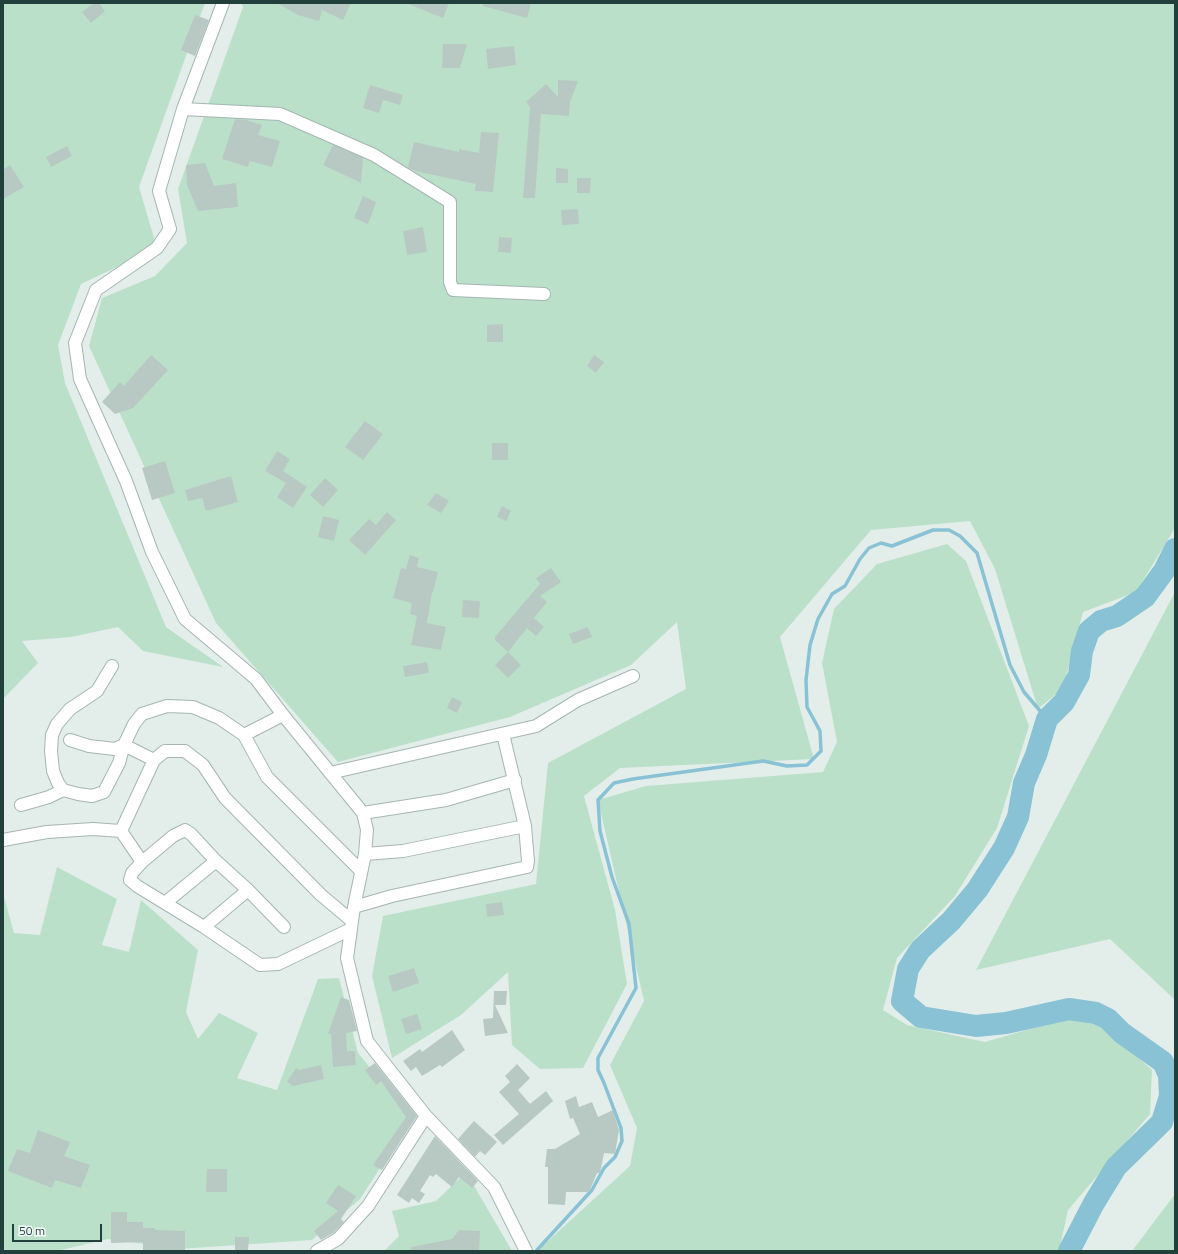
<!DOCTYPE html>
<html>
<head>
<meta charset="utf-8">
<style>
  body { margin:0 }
  #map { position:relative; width:1178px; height:1254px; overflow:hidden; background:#e3eeea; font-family:"Titillium Web",sans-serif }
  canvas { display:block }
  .frame { position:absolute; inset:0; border:4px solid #22403b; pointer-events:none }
  .scale { position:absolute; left:12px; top:1224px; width:90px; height:18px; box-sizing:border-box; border:2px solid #22403b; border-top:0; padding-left:5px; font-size:12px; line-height:14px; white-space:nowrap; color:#22403b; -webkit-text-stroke:3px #f4faf8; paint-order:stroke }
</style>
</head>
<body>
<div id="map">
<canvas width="1178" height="1254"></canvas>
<div class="frame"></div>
<div class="scale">50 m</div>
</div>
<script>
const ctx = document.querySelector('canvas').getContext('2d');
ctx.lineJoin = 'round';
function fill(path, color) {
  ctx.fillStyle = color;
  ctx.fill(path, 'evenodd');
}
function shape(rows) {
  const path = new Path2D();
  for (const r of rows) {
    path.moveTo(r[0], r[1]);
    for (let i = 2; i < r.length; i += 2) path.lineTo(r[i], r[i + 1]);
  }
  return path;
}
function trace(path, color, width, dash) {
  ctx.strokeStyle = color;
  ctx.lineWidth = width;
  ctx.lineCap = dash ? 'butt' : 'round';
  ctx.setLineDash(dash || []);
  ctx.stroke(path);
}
fill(shape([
  [3,3,205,3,139,187,157,248,81,284,58,345,65,383,166,627,223,667,143,651,118,627,71,637,22,641,38,663,3,699],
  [241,3,1175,3,1175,528,1136,592,1083,612,1063,688,1038,709,995,569,970,521,871,530,780,637,814,759,620,768,584,796,615,910,627,984,583,1068,540,1069,512,1045,508,972,461,1015,392,1058,372,976,383,916,536,884,548,763,686,689,677,622,631,665,510,717,338,762,216,623,89,346,102,298,155,276,187,243,178,189,243,7],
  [947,544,966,561,1029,726,997,828,955,896,897,958,883,1010,907,1025,985,1042,1088,1012,1152,1070,1150,1114,1068,1210,1059,1251,537,1251,630,1166,637,1128,610,1065,644,1001,598,800,646,786,823,772,837,742,822,663,834,609,877,564],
  [1175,592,1175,1000,1110,939,976,970],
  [57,867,117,899,102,945,129,952,141,900,198,950,186,1012,198,1039,219,1013,258,1033,237,1078,277,1090,318,979,339,978,358,1053,412,1119,360,1199,312,1240,179,1249,108,1239,57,1251,3,1251,3,893,14,933,40,935],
  [466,1172,512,1251,384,1251,399,1236,392,1211,436,1201],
  [1175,1194,1175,1251,1132,1251]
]), '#bbe0c9');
trace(shape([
  [537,1250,592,1190,604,1168,615,1157,622,1141,621,1128,604,1083,598,1070,598,1058,636,988,629,924,612,877,600,831,598,800,614,783,633,779,763,761,787,766,807,765,821,751,820,731,807,707,806,680,810,645,818,619,832,594,845,586,860,559,869,548,881,543,892,546,933,530,949,530,960,536,977,553,1010,665,1024,692,1047,719]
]), '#89c2d5', 3.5);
trace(shape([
  [1069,1251,1094,1203,1116,1167,1162,1122,1170,1096,1169,1075,1163,1062,1122,1033,1108,1019,1096,1013,1069,1009,1006,1023,976,1026,921,1017,902,1001,908,969,920,950,951,921,977,890,1004,848,1018,817,1024,783,1036,755,1047,719,1064,702,1079,675,1082,651,1089,631,1101,621,1117,616,1145,597,1164,571,1175,549]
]), '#89c2d5', 22);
fill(shape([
  [94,3,99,3,105,11,91,23,82,12],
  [277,3,351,3,343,20,322,10,319,21,298,15],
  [406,3,449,3,443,18],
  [483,3,531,3,527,18,483,6],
  [195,15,209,20,195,56,181,50],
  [443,44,467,44,460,68,442,68],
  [514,46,516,65,488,69,486,49],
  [558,80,578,81,570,102,569,116,541,114,535,198,523,198,530,107,526,102,546,84,558,97],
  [370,85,403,95,400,105,383,100,379,113,363,108],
  [235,119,246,120,262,125,258,135,280,141,272,167,250,161,248,167,222,159],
  [481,132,499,133,493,192,475,191,476,184,415,171,408,167,414,142,459,152,459,149,479,153],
  [333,145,363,158,361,183,323,165],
  [67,146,72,156,51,167,46,157],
  [205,163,214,186,236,183,238,207,198,211,187,185,186,165],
  [10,165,24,187,3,199,3,170],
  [556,168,568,169,568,183,556,183],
  [577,178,591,178,590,193,577,193],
  [363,196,376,202,368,224,354,218],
  [578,209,579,224,562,225,561,210],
  [423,227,427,252,407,255,403,231],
  [499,237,512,238,511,253,498,252],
  [503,324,503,342,487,342,487,325],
  [151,355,168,370,133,408,115,414,102,402,120,382,124,386],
  [594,355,604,362,596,373,587,366],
  [365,421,383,434,363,460,345,447],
  [492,443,508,443,508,460,492,460],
  [277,451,290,459,283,471,307,487,293,508,277,497,286,483,265,471],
  [165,461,175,493,152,500,142,468],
  [231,476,238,502,206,511,202,498,188,501,185,490],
  [325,478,338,490,323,507,310,495],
  [436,493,449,501,441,513,427,505],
  [502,506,511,511,506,521,497,517],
  [387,512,396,520,365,555,349,540,369,519,376,525],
  [323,516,339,520,334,541,318,537],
  [410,555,419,558,417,567,438,572,433,592,432,592,427,623,446,627,441,650,411,645,417,616,410,614,412,603,393,598,401,568,406,569],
  [551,568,561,582,540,596,547,602,534,618,544,627,536,636,527,628,508,652,495,640,495,637,540,584,536,578],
  [463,600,480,601,479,618,462,617],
  [588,627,592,637,573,644,569,634],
  [508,652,521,665,508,678,495,665],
  [427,662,429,673,405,677,403,666],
  [452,697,462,702,457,713,447,708],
  [502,902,504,915,487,917,486,904],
  [414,968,419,983,393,992,388,976],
  [494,991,507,991,506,1005,495,1005,508,1033,485,1036,483,1019,493,1018],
  [341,997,349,1000,357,1031,346,1033,347,1051,355,1051,356,1065,333,1067,331,1034,328,1034],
  [417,1014,422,1029,406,1034,401,1019],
  [452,1030,465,1050,442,1067,440,1065,422,1076,416,1067,411,1071,403,1061,420,1049,422,1052],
  [375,1063,417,1116,382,1170,373,1165,406,1117,381,1081,376,1085,365,1070],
  [517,1064,530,1078,518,1090,530,1104,546,1091,553,1101,503,1145,494,1135,519,1114,499,1092,510,1082,505,1076],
  [321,1065,324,1079,293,1086,287,1082,296,1068,299,1070],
  [576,1096,579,1107,592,1102,598,1117,613,1110,619,1130,615,1154,604,1153,600,1173,597,1173,589,1192,566,1192,565,1205,548,1204,548,1167,545,1167,547,1149,555,1149,580,1134,573,1118,570,1119,565,1101],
  [474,1121,497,1142,485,1155,480,1151,475,1157,458,1139],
  [38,1130,70,1142,64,1156,90,1165,81,1188,55,1180,52,1188,8,1171,17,1149,30,1153],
  [435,1136,478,1181,472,1188,459,1177,452,1187,436,1174,433,1177,430,1175,420,1191,425,1194,419,1203,412,1198,409,1203,397,1195],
  [207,1169,227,1169,227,1192,206,1192],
  [338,1185,356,1196,341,1219,344,1222,333,1233,321,1240,314,1231,338,1211,326,1203],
  [111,1212,127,1212,127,1222,143,1222,143,1228,155,1228,155,1230,185,1231,185,1251,143,1251,143,1242,111,1243],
  [459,1230,480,1231,479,1251,411,1251,411,1247,452,1239],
  [235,1237,249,1237,248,1251,235,1251]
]), '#b8c9c3');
const minor = shape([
  [223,3,183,109,159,191,170,229,157,248,96,290,75,343,80,379,126,481,152,552,185,619,256,679,283,715,363,813,367,830,365,854,354,907,347,958,367,1041,426,1116,494,1187,526,1251],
  [183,109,280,114,374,155,450,202,450,282,453,290,544,294],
  [112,666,97,691,70,709,57,724,52,735,51,751,53,771,58,783,63,790,78,794,92,796,104,792,119,763,124,745,154,760],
  [244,735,283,715],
  [70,740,89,746,115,749,124,745,134,724,142,714,167,706,193,707,219,718,244,735,267,777,360,870],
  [330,773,536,726,578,700,633,676],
  [21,805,49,797,63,790],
  [363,813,446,800,515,780],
  [121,831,142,862],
  [3,840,47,832,93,829,121,831,154,760,165,751,185,751,203,765,225,798,321,895,352,921],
  [365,854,403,851,525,826],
  [165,903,216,861],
  [354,907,392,896,527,867,528,861,525,826,503,734],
  [204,927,248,890],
  [284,927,248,890,216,861,191,834,185,830,173,836,142,862,132,873,130,880,137,886,204,927,260,965,278,964,351,929],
  [317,1251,338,1239,368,1206,426,1116]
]);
trace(minor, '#a5b6b2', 14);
trace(minor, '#fff', 12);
</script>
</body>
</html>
